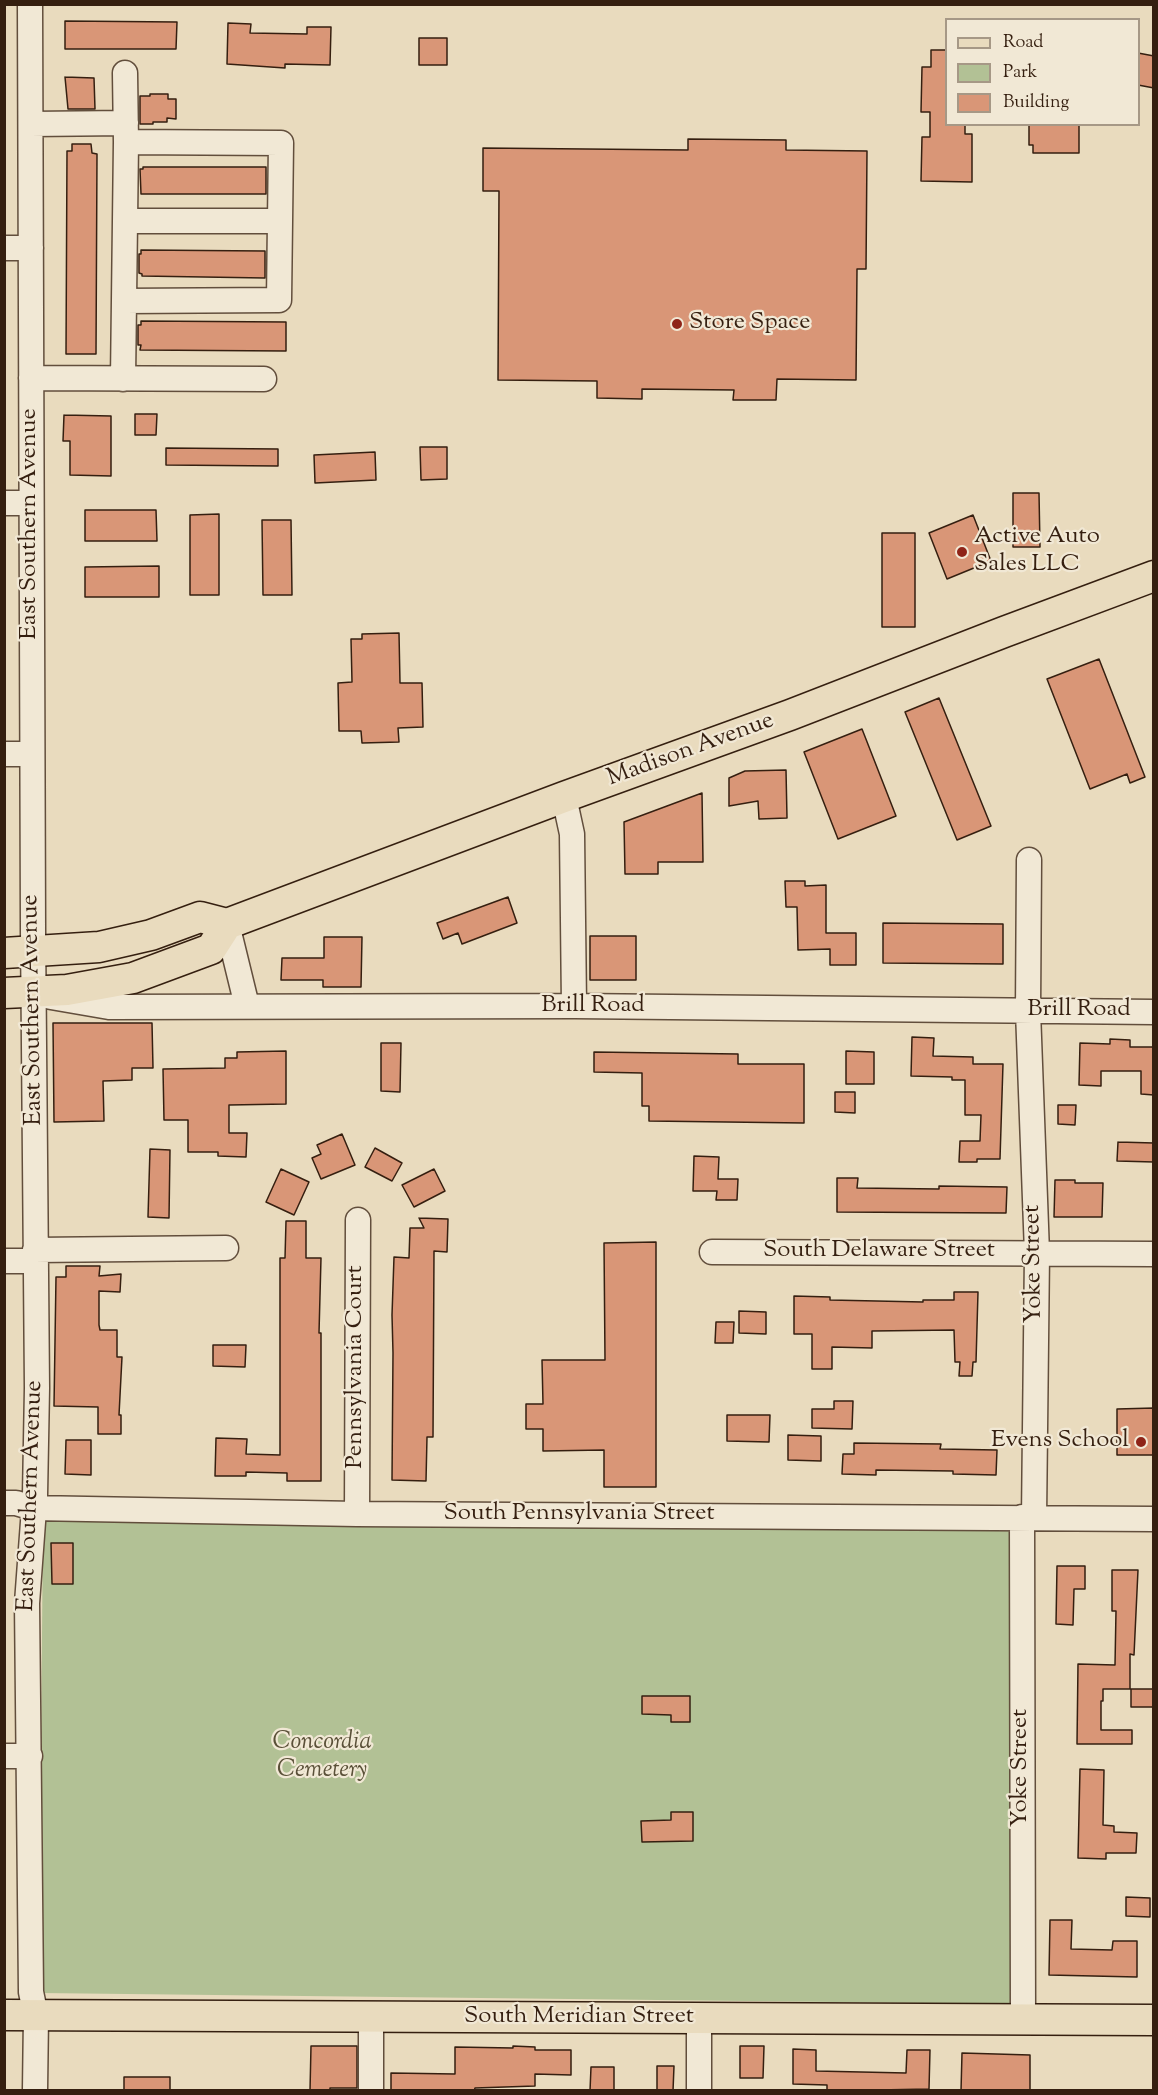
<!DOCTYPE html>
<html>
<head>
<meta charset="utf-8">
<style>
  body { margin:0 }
  #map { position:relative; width:1158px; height:2095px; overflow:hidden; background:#e9dbbe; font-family:"Sorts Mill Goudy",serif }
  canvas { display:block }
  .frame { position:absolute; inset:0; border:6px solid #351f10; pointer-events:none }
  .legend { position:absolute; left:945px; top:18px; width:195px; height:108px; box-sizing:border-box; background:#f1e8d5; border:2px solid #a69886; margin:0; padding:8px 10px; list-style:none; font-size:18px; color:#351f10 }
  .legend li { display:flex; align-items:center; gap:12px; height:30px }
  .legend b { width:30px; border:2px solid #a69886 }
</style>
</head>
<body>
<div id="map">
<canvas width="1158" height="2095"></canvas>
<div class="frame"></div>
<ul class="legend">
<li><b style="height:8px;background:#e9dbbe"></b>Road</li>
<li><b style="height:16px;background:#b2c195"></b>Park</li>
<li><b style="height:16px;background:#d99677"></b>Building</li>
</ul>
</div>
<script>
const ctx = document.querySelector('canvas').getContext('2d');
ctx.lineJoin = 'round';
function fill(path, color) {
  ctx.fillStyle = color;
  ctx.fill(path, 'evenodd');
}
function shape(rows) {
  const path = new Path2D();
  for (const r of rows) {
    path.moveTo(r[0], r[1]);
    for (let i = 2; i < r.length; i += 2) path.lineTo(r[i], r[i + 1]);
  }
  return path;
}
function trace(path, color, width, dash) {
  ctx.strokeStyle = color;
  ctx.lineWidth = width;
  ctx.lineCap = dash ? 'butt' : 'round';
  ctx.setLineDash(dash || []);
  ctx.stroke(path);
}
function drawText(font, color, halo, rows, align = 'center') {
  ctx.font = font + ' "Sorts Mill Goudy",serif';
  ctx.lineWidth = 4.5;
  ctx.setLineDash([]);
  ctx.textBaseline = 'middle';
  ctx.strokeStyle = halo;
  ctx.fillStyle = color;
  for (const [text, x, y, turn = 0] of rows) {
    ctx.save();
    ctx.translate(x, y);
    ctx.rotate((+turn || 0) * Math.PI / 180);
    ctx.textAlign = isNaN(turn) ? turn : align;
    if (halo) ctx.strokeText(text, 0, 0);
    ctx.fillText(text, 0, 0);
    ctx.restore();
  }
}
fill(shape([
  [43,1516,1010,1530,1011,2004,39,1993]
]), '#b2c195');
const building = shape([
  [65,21,177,22,176,49,65,49,65,21],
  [228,23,251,24,250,33,307,34,307,27,331,27,330,65,285,64,285,68,227,64,228,23],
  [419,38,447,38,447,65,419,65,419,38],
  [931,50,946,50,946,124,965,124,965,134,972,134,972,182,921,181,922,137,930,137,930,112,921,112,922,67,931,67,931,50],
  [1138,53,1154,56,1154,88,1138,85,1138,53],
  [65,77,94,78,95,109,68,109,65,77],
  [150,94,168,94,168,99,176,99,176,119,167,118,167,122,153,122,153,124,140,124,140,96,150,96,150,94],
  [1029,124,1079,124,1079,153,1033,153,1033,145,1029,145,1029,124],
  [688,139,786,140,786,150,867,151,866,269,857,269,856,380,777,379,776,400,733,400,734,390,642,389,642,399,597,398,597,381,498,380,499,191,483,191,483,148,688,150,688,139],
  [72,144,91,144,92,153,97,154,96,354,66,354,67,151,72,151,72,144],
  [143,167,266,167,266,194,141,194,140,169,143,169,143,167],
  [141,250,265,251,265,278,142,276,142,274,139,273,139,254,141,254,141,250],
  [141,321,286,322,286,351,140,350,141,345,138,345,138,325,141,325,141,321],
  [135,414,157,414,156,435,135,435,135,414],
  [64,415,111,416,111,476,70,475,70,441,63,441,64,415],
  [420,447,447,447,447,479,421,480,420,447],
  [166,448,278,449,278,466,166,465,166,448],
  [375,452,376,480,315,483,314,455,375,452],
  [1013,493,1039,493,1040,547,1013,547,1013,493],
  [85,510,156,510,157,541,85,541,85,510],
  [219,514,219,595,190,595,190,515,219,514],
  [973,515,991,561,947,579,929,533,973,515],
  [262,520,291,520,292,595,263,595,262,520],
  [882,533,915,533,915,627,882,627,882,533],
  [159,566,159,597,85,597,85,567,159,566],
  [399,633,400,683,422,683,423,727,398,728,399,742,362,743,361,731,339,731,338,683,352,682,351,639,362,639,362,634,399,633],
  [1099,659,1145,777,1130,783,1127,774,1090,789,1047,679,1099,659],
  [939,698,991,826,957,840,905,712,939,698],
  [862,729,896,816,838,839,804,752,862,729],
  [786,770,787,818,759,819,758,801,729,806,729,778,745,771,786,770],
  [702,793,703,862,658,862,658,874,625,874,624,822,702,793],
  [785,881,805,881,805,886,826,885,826,933,856,933,856,965,830,965,830,949,798,950,797,907,786,907,785,881],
  [508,897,517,923,462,944,458,933,443,939,437,923,508,897],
  [883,923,1003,924,1003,964,883,963,883,923],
  [590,936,636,936,636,980,590,980,590,936],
  [324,937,362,937,361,987,323,987,323,980,281,980,282,958,324,958,324,937],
  [53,1023,152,1023,153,1068,132,1068,132,1080,103,1081,104,1121,54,1122,53,1023],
  [912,1037,934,1038,933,1056,973,1057,973,1064,1003,1064,1000,1159,977,1159,977,1162,959,1162,960,1141,980,1141,981,1115,965,1115,965,1080,952,1080,952,1077,911,1076,912,1037],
  [1110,1039,1130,1040,1130,1047,1154,1047,1154,1095,1141,1094,1141,1071,1101,1071,1101,1086,1079,1085,1080,1043,1110,1044,1110,1039],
  [381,1043,401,1043,400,1092,381,1091,381,1043],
  [286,1051,286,1104,229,1105,229,1133,247,1133,246,1157,218,1156,218,1152,188,1152,188,1120,164,1120,163,1069,225,1068,225,1058,237,1058,237,1052,286,1051],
  [846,1051,874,1052,874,1084,846,1084,846,1051],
  [594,1052,738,1054,738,1064,804,1064,804,1123,649,1121,649,1106,642,1106,642,1073,594,1072,594,1052],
  [835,1092,855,1092,855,1113,835,1112,835,1092],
  [1058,1105,1076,1105,1075,1125,1058,1124,1058,1105],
  [342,1134,355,1165,321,1179,312,1158,321,1154,317,1145,342,1134],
  [1118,1142,1154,1143,1154,1162,1117,1161,1118,1142],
  [375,1148,402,1163,392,1181,365,1167,375,1148],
  [150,1149,170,1150,169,1218,148,1217,150,1149],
  [694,1156,719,1157,718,1179,738,1179,737,1200,716,1200,717,1191,693,1191,694,1156],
  [281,1169,309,1182,294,1215,266,1202,281,1169],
  [434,1169,445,1191,414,1207,402,1185,434,1169],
  [837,1178,858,1178,857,1188,939,1189,939,1186,1007,1187,1006,1213,837,1212,837,1178],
  [1055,1180,1075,1180,1075,1183,1103,1183,1102,1217,1054,1217,1055,1180],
  [419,1218,448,1219,447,1252,434,1251,433,1437,427,1437,426,1481,392,1480,393,1353,392,1315,394,1257,409,1258,410,1228,424,1228,419,1218],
  [286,1221,306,1221,306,1258,321,1258,319,1333,321,1333,321,1481,287,1481,287,1473,246,1472,246,1476,215,1476,216,1438,247,1439,246,1454,280,1455,280,1258,285,1258,286,1221],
  [656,1242,656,1487,604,1487,604,1450,543,1451,543,1429,526,1429,526,1404,543,1404,542,1360,605,1360,604,1243,656,1242],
  [66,1266,100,1266,99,1276,121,1274,120,1292,99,1291,99,1325,100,1330,117,1330,117,1357,122,1357,119,1415,121,1415,121,1434,98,1434,98,1407,54,1406,56,1277,66,1277,66,1266],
  [954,1292,978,1292,976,1362,973,1362,972,1376,959,1376,960,1362,955,1362,954,1330,872,1331,872,1348,832,1347,832,1369,812,1369,812,1334,794,1334,794,1296,830,1297,830,1300,923,1302,923,1300,954,1300,954,1292],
  [739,1311,766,1312,766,1334,739,1333,739,1311],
  [716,1322,734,1322,733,1343,715,1343,716,1322],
  [213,1345,246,1345,245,1367,213,1366,213,1345],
  [834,1401,853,1401,852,1429,812,1428,812,1409,834,1409,834,1401],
  [1154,1408,1154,1455,1117,1455,1117,1409,1154,1408],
  [727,1415,770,1415,769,1442,727,1441,727,1415],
  [788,1435,821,1436,821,1461,788,1460,788,1435],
  [66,1440,91,1440,91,1475,65,1474,66,1440],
  [854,1443,941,1444,940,1449,997,1450,996,1475,953,1474,953,1471,876,1470,876,1475,842,1474,843,1454,854,1454,854,1443],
  [51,1543,73,1543,73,1584,52,1584,51,1543],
  [1057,1566,1085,1566,1085,1589,1074,1589,1073,1625,1056,1624,1057,1566],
  [1112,1570,1138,1570,1134,1655,1130,1654,1130,1689,1103,1689,1103,1701,1101,1701,1101,1730,1132,1730,1132,1744,1077,1744,1078,1664,1115,1665,1116,1611,1112,1611,1112,1570],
  [1131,1689,1154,1689,1154,1707,1131,1707,1131,1689],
  [642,1696,690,1696,690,1722,671,1722,671,1715,642,1714,642,1696],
  [1080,1769,1104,1770,1103,1825,1114,1826,1114,1832,1137,1833,1136,1853,1106,1853,1106,1859,1078,1858,1080,1769],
  [671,1812,693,1812,693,1841,642,1842,641,1821,671,1820,671,1812],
  [1126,1897,1150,1898,1150,1917,1126,1916,1126,1897],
  [1050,1920,1072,1920,1071,1949,1112,1950,1113,1941,1137,1941,1137,1977,1049,1975,1050,1920],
  [311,2046,357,2046,357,2088,330,2088,330,2091,310,2091,311,2046],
  [513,2046,535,2047,535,2050,571,2050,571,2075,535,2074,535,2086,475,2088,474,2091,391,2091,391,2073,455,2074,455,2047,513,2048,513,2046],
  [740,2046,764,2046,763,2078,740,2078,740,2046],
  [793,2049,816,2050,816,2071,906,2073,907,2050,930,2050,929,2089,827,2091,827,2085,793,2084,793,2049],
  [962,2053,1030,2055,1030,2091,961,2091,962,2053],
  [657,2066,674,2066,673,2091,657,2091,657,2066],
  [591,2067,614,2067,614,2091,590,2091,591,2067],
  [124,2077,170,2077,170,2091,124,2091,124,2077]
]);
fill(building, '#d99677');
trace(building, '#351f10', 1.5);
const minor = shape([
  [30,4,33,931,37,1388,35,1495,27,1603,31,1992,36,2016,35,2090],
  [31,124,126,123],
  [126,221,280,221],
  [4,248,31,248],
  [124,301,279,300,281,143,126,142,125,73],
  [31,378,264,379],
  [123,379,126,142],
  [4,503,31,503],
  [4,754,32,754],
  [564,797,572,834,574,1006],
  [1029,860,1028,1011,1037,1253,1034,1518],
  [227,924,247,1006],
  [51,997,109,1007,574,1006,1154,1012],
  [35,1250,226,1248],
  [712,1252,1154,1254],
  [4,1261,36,1261],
  [4,1503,16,1503,33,1508,357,1514,1154,1519],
  [357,1514,358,1220],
  [1022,1517,1023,2019],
  [4,1756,30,1756],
  [371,2090,371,2017],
  [699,2090,699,2018]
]);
const major = shape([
  [4,953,99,947,151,935,200,917,227,924,564,797,790,715,1004,632,1154,576],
  [4,993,67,990,133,978,211,949,227,924],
  [4,2015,1154,2020]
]);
trace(minor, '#624e3c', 27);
trace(major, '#351f10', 33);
trace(minor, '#f1e8d5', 24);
trace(major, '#e9dbbe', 30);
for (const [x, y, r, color] of [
  [677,324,6,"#8f2418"],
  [962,552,6,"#8f2418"],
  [1141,1442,6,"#8f2418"]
]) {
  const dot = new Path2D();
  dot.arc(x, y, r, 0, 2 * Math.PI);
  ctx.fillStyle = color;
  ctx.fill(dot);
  trace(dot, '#f1e8d5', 2);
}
drawText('24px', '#351f10', '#f1e8d5', [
  ["Store Space",689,324],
  ["Active Auto",974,538],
  ["Sales LLC",974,566],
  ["Evens School",1129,1442,"right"]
], 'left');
drawText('24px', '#351f10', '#f1e8d5', [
  ["East Southern Avenue",31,524,-90],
  ["Madison Avenue",691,751,-20],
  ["Brill Road",593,1007],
  ["East Southern Avenue",34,1010,-91],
  ["Brill Road",1079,1011],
  ["South Delaware Street",879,1252],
  ["Yoke Street",1035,1264,-91],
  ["Pennsylvania Court",357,1367,-90],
  ["East Southern Avenue",32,1496,-88],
  ["South Pennsylvania Street",579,1515],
  ["Yoke Street",1022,1768,-90],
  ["South Meridian Street",579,2018]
]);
drawText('italic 24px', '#5a5038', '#f1e8d5', [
  ["Concordia",322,1744],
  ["Cemetery",322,1772]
]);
</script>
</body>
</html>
